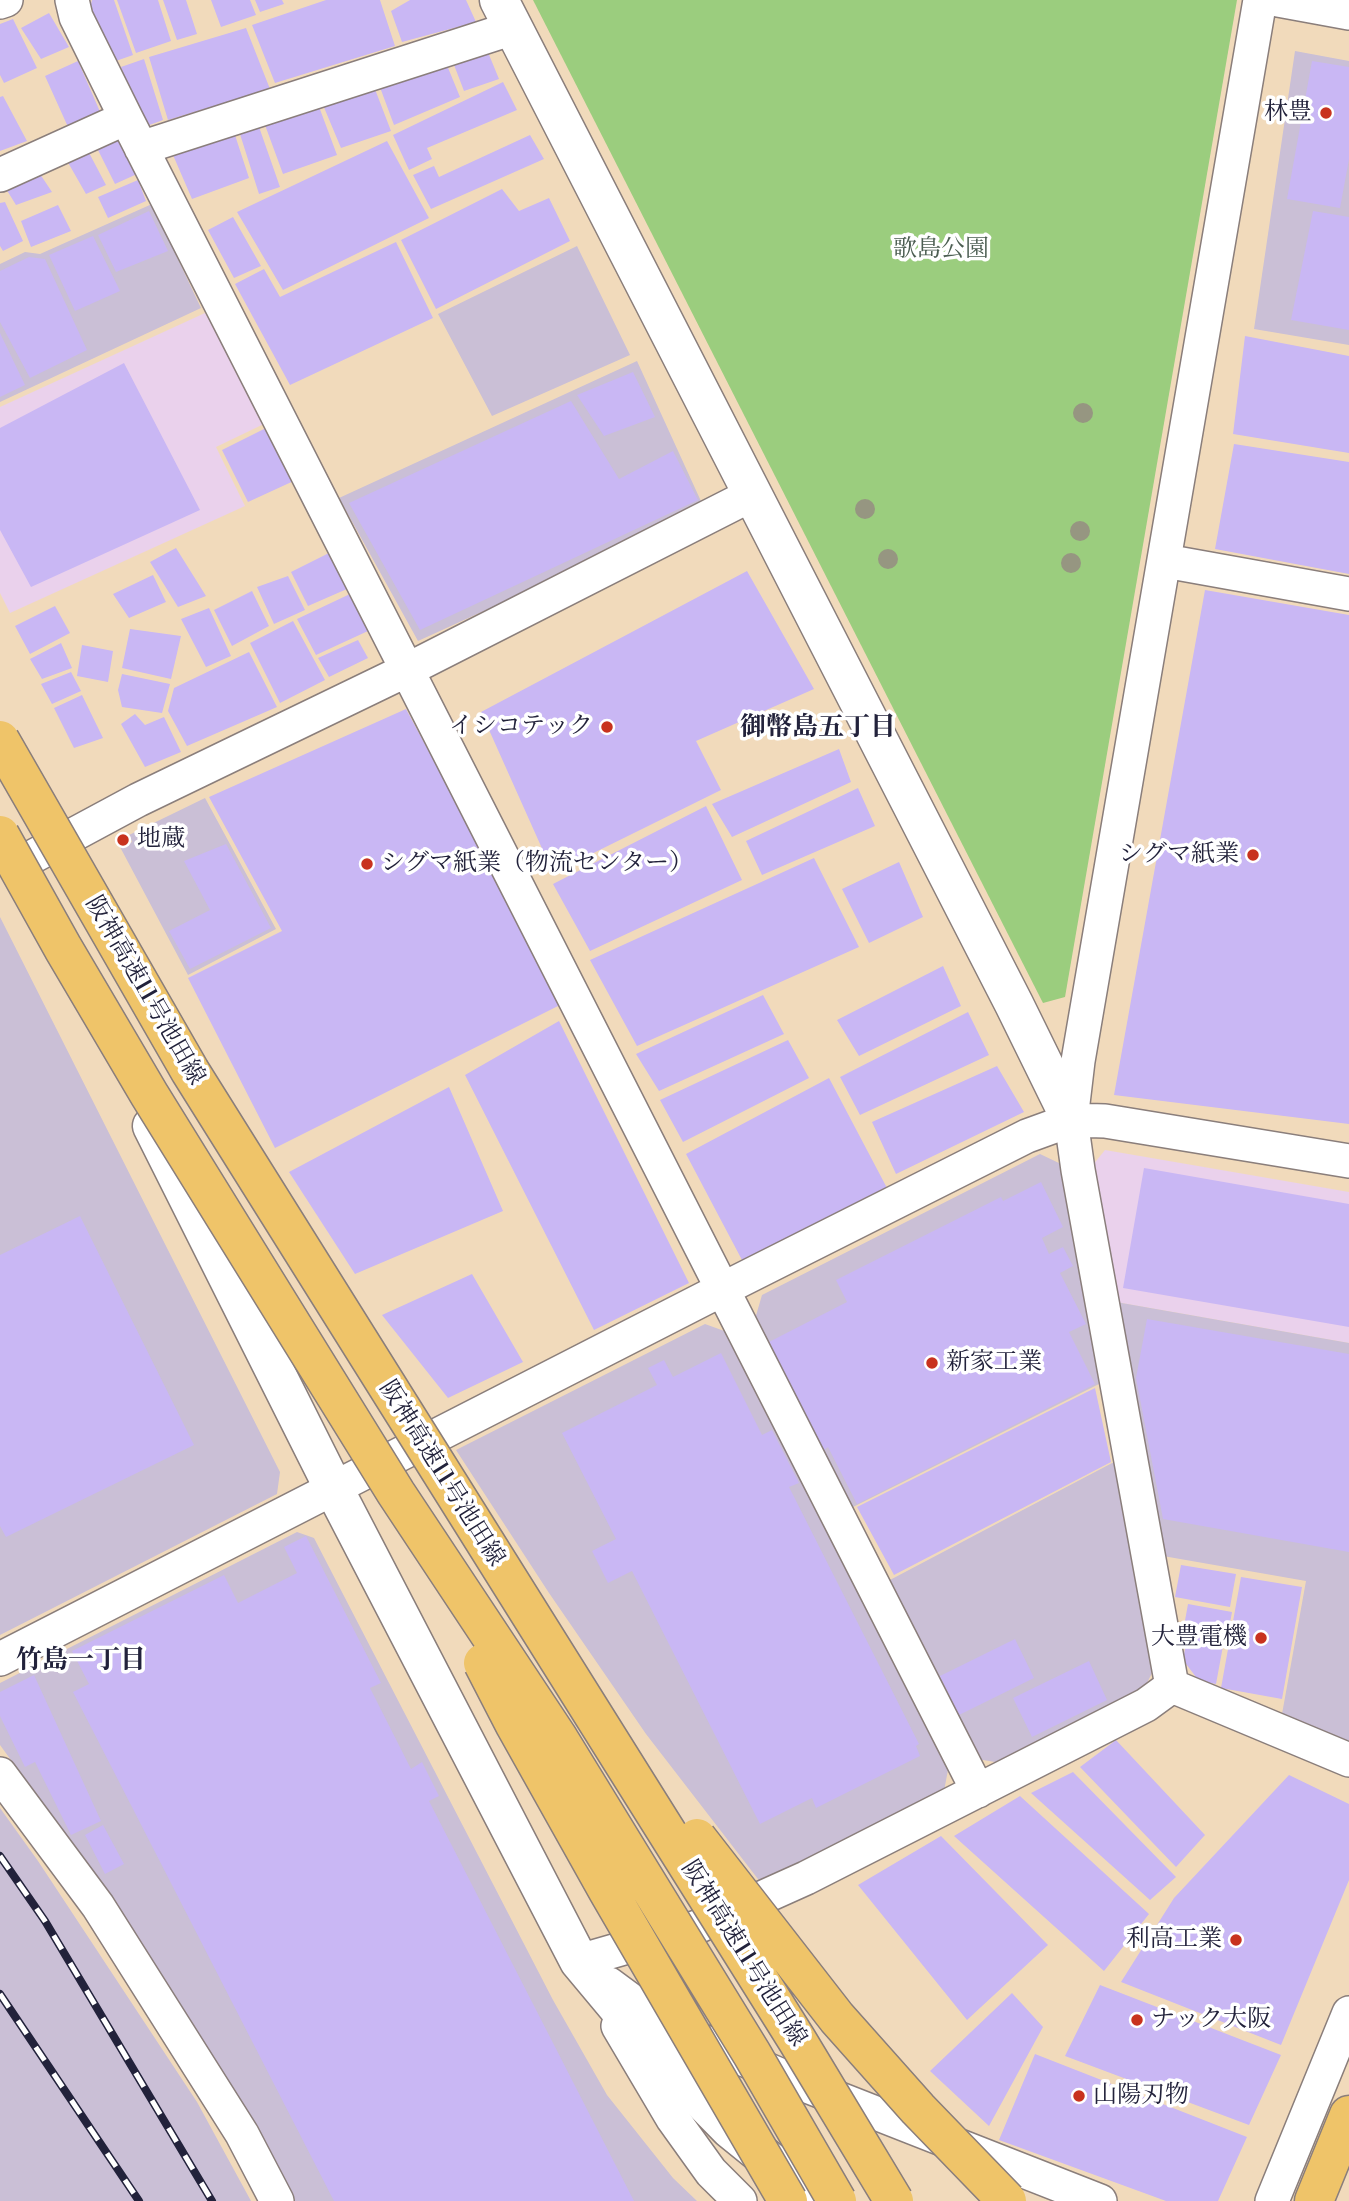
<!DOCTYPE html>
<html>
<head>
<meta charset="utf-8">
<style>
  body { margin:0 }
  canvas { display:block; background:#f1dabb }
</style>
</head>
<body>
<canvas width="1349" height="2201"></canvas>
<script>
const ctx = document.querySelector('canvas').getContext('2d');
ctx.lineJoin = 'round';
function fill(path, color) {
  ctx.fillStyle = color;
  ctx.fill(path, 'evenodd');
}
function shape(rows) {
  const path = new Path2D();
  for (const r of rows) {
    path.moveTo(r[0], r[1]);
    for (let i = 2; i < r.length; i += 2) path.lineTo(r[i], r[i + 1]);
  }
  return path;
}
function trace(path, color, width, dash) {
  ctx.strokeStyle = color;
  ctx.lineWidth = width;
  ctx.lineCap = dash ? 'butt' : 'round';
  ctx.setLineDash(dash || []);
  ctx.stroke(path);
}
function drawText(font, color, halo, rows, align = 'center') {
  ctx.font = font + ' "Libre Bodoni","Noto Serif JP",serif';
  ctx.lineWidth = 7;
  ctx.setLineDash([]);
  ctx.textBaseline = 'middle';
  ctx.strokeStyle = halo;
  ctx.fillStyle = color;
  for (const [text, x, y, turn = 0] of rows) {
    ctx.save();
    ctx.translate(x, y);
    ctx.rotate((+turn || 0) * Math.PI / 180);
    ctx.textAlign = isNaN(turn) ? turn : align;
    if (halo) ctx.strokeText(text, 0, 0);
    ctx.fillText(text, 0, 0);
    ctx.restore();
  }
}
fill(shape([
  [205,313,268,422,216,447,245,506,10,613,0,593,0,407],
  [1105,1150,1349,1192,1349,1343,1116,1302,1092,1166]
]), '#ead1ec');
fill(shape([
  [1295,51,1349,61,1349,345,1254,329],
  [152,204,201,308,0,402,0,264,25,252,40,254],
  [577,246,630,355,492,416,438,314],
  [637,361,705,510,418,641,339,498],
  [205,798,276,929,188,975,120,847,132,842,129,835],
  [0,917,280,1472,277,1494,0,1635],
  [1040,1154,1061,1164,1099,1384,851,1508,755,1319,762,1295],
  [1116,1302,1349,1343,1349,1741,1282,1714,1306,1581,1163,1556],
  [705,1324,727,1332,948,1770,944,1791,761,1883,646,1734,549,1593,456,1450],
  [1114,1462,1153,1671,1143,1691,1001,1763,977,1759,888,1581],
  [297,1532,314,1538,553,2000,607,2095,673,2178,697,2201,292,2201,98,1880,0,1745,0,1683],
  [0,1808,38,1861,197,2102,251,2201,0,2201]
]), '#cabfd6');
fill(shape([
  [533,0,1237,0,1065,997,1043,1003]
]), '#9bcd7e');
fill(shape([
  [92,0,114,0,133,55,113,62,90,8],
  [117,0,158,0,171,41,136,53],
  [163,0,186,0,197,34,177,40],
  [211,0,250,0,256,15,221,27],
  [255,0,282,0,284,4,260,12],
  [326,0,380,0,395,46,275,83,252,25],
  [410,0,466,0,476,22,402,42,391,11],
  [49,13,69,47,41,59,21,28],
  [13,19,37,68,4,83,0,75,0,24],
  [246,28,270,89,168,120,149,57],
  [485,45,499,79,464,91,451,57],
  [444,58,460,97,394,125,378,82],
  [144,59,163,120,144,127,121,67],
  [78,61,101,114,68,127,45,76],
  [1312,61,1349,67,1349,159,1340,208,1287,199],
  [503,82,517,110,427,148,432,159,409,170,393,135],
  [373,84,391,131,341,148,323,105],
  [3,96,27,141,0,151,0,97],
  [318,104,337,155,283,174,265,125],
  [258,124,280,187,259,194,239,131],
  [234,132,249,178,192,199,173,155],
  [118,135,137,174,115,184,96,146],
  [530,135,544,159,431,209,413,175,434,166,439,177],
  [387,141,429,218,283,290,237,212],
  [86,147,106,185,86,194,66,159],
  [36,168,52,192,16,205,3,184],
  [138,180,146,201,108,218,98,197],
  [502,189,519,211,549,198,570,241,436,309,401,240],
  [5,202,23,241,3,251,0,246,0,203],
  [58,205,71,231,31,247,21,221],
  [149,211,168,251,116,272,98,235],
  [1313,211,1349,217,1349,330,1291,320],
  [233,217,261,266,234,278,208,230],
  [93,236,120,291,75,311,49,255],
  [396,242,433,318,290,385,235,284,264,269,280,297],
  [29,257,45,259,87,350,30,378,0,322,0,271],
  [0,333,25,385,0,397],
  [1245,336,1349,356,1349,453,1233,434],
  [124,363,200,510,31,587,0,530,0,428],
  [633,372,655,417,604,436,577,395],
  [571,401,619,479,673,451,698,500,420,630,349,503],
  [270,426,298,479,248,502,222,450],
  [1234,444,1349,462,1349,574,1215,549],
  [176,548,206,596,178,607,150,562],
  [331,552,347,589,308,606,291,572],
  [747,571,814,689,696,741,721,790,553,873,481,712],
  [153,575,166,602,129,618,113,594],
  [288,576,305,610,274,624,257,587],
  [1205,590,1349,615,1349,1124,1114,1095],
  [252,591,269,626,232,646,214,610],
  [350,594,368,631,316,655,297,619],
  [55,606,70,633,30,654,15,626],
  [209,608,231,656,206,667,181,619],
  [293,621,325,680,280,703,250,643],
  [130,629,181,636,171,679,122,668],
  [358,640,368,658,329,677,318,658],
  [61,643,72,668,42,679,30,659],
  [82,645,113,651,108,682,77,676],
  [249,652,277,707,187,746,168,711,174,688],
  [71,672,81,691,52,704,41,684],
  [122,674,170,684,162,713,122,707,118,690],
  [82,695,103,738,74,748,54,708],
  [406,709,564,1003,275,1148,188,978,282,931,209,797],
  [135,714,145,725,164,717,181,752,145,767,121,724],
  [839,749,851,782,732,837,712,804],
  [858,788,875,826,762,875,746,841],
  [706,806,742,880,590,951,553,884],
  [226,844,271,928,190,969,169,931,210,910,184,861],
  [814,858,859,947,637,1046,590,960],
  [899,862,923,917,869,943,842,889],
  [943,966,961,1006,859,1056,837,1020],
  [763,995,784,1034,659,1091,636,1054],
  [968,1012,989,1055,860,1115,840,1077],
  [559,1021,689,1283,594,1330,465,1075],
  [788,1040,809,1078,683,1142,660,1100],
  [997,1066,1024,1112,896,1174,872,1122],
  [829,1078,887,1188,742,1260,686,1154],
  [449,1087,503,1211,355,1274,289,1172],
  [1144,1168,1349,1204,1349,1327,1123,1288],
  [1041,1182,1063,1227,1042,1238,1049,1254,1063,1247,1073,1266,1060,1273,1086,1324,1069,1332,1095,1384,857,1504,828,1447,824,1450,769,1342,847,1302,836,1280,1001,1197,1003,1201],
  [80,1216,194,1445,6,1537,0,1526,0,1255],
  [472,1274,523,1362,448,1398,382,1315],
  [1147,1319,1349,1354,1349,1552,1163,1519,1136,1378],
  [721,1353,762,1435,772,1430,799,1483,789,1487,919,1744,916,1746,920,1756,816,1808,812,1798,760,1824,632,1571,608,1583,592,1551,616,1539,562,1433,657,1385,648,1368,664,1360,673,1377],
  [1095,1388,1111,1462,894,1575,857,1507],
  [306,1536,381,1683,370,1688,411,1769,422,1762,439,1796,429,1801,634,2201,334,2201,73,1692,89,1684,72,1651,224,1575,238,1603,297,1573,284,1547],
  [1181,1565,1236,1574,1230,1607,1175,1597],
  [1241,1577,1302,1587,1282,1699,1221,1688],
  [1188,1604,1232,1612,1226,1645,1209,1642,1223,1646,1216,1684,1199,1681,1183,1660,1187,1638,1182,1637],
  [1015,1639,1034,1678,959,1715,940,1676],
  [1089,1661,1107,1700,1032,1737,1013,1698],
  [34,1675,101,1821,71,1835,35,1762,25,1767,0,1716,0,1692],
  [1116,1740,1205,1835,1176,1867,1080,1767],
  [1073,1772,1176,1877,1150,1900,1031,1793],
  [1289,1775,1349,1804,1349,1880,1281,2045,1121,1982,1174,1898],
  [1020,1796,1149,1914,1104,1971,954,1836],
  [103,1825,124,1864,105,1874,85,1835],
  [941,1836,1048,1945,967,2020,858,1885],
  [1100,1985,1281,2055,1249,2125,1065,2056],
  [1012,1993,1043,2027,989,2126,930,2071],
  [1035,2054,1247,2137,1218,2201,1166,2201,999,2140]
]), '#c9b7f4');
const minor = shape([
  [72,0,76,17,126,118,978,1791],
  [1278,0,1349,13],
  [0,2,6,0],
  [141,148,513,28],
  [0,175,126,118],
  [1165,561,1349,594],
  [19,864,138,800,407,670,751,495],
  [0,1659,723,1289,1027,1136,1071,1120,1105,1121,1349,1161],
  [1172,1686,1078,1170,1071,1120,1078,1061,1260,0],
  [1172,1686,1349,1760],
  [0,1774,98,1906,242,2134,277,2201],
  [579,1961,697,1927,806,1878,1146,1705,1172,1686],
  [609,1984,655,2018,713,2046,789,2079,1100,2201],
  [618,2026,673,2119,711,2172,740,2201],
  [1272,2201,1349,2013]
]);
const tertiary = shape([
  [499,0,1014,1004,1071,1120],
  [152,1126,334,1489,579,1961,660,2058,730,2129,819,2201]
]);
const primary = shape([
  [1314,2201,1349,2115]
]);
trace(minor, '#8a7e7b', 36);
trace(tertiary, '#8a7e7b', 41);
trace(primary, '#8a7e7b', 41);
trace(minor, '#fff', 33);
trace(tertiary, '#fff', 38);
trace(primary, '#efc469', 38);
const rail = shape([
  [0,1856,45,1921,212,2201],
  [0,1994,139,2201]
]);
trace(rail, '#22223b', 8);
trace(rail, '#fff', 5, [16]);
const motorwayBridge = shape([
  [0,740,190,1071,797,2040,894,2201],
  [0,835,63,948,149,1094,396,1493,557,1736,752,2054,837,2201],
  [483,1663,515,1725,608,1891,788,2201],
  [697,1838,837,2018,918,2109,1007,2201]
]);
trace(motorwayBridge, '#8a7e7b', 41, []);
trace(motorwayBridge, '#efc469', 38);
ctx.fillStyle = '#969681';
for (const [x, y] of [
  [1083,413],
  [865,509],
  [1080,531],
  [888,559],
  [1071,563]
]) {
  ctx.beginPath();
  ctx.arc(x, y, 10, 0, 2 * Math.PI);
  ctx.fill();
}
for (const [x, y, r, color] of [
  [1326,113,7,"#c8321e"],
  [607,727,7,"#c8321e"],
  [123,840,7,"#c8321e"],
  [1253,855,7,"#c8321e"],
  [367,864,7,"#c8321e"],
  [932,1363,7,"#c8321e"],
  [1261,1638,7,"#c8321e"],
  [1236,1940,7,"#c8321e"],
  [1137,2020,7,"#c8321e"],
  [1079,2096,7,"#c8321e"]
]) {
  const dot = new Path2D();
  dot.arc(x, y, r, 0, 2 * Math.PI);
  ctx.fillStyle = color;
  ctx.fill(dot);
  trace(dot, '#fff', 2.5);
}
drawText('24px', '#22223b', '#fff', [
  ["林豊",1312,113],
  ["イシコテック",593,727],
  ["地蔵",137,840,"left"],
  ["シグマ紙業",1239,855],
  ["シグマ紙業（物流センター）",381,864,"left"],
  ["新家工業",946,1363,"left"],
  ["大豊電機",1247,1638],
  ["利高工業",1222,1940],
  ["ナック大阪",1151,2020,"left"],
  ["山陽刃物",1093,2096,"left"]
], 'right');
drawText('24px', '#4c5e52', '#fff', [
  ["歌島公園",941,250]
]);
drawText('24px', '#22223b', '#fff', [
  ["阪神高速11号池田線",144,991,60],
  ["阪神高速11号池田線",441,1474,58],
  ["阪神高速11号池田線",743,1954,58]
]);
drawText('bold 26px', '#22223b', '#fff', [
  ["御幣島五丁目",818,729],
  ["竹島一丁目",81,1662]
]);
</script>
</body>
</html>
